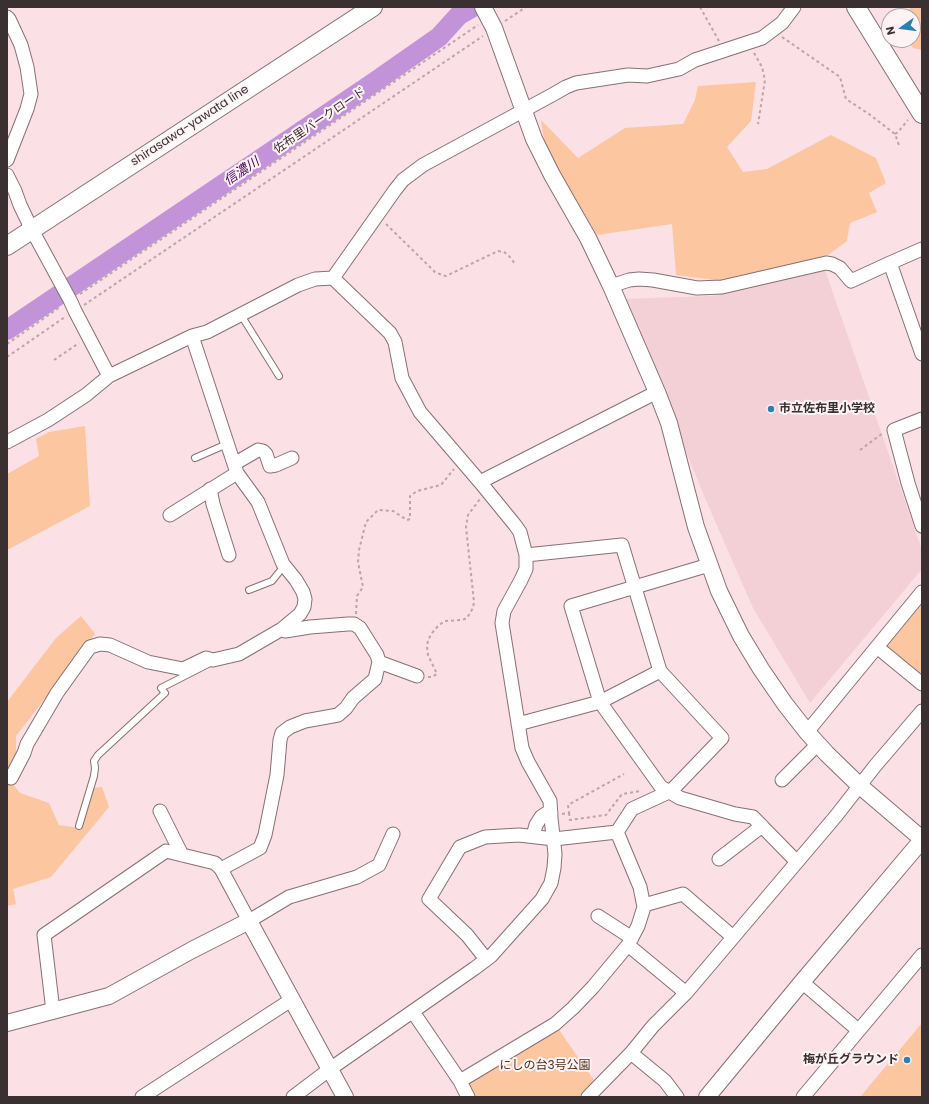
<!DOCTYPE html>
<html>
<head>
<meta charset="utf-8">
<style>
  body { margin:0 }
  #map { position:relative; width:929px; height:1104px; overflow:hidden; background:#fbe0e5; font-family:Poppins,sans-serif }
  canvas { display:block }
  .frame { position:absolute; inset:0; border:8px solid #3a3032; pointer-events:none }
  .north { position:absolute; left:881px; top:8px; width:40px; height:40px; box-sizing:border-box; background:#fdf2f4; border:1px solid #afa4a6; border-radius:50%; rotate:256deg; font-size:11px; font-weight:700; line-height:16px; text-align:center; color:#3a3032 }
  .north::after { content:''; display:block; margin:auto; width:14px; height:18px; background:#2a80af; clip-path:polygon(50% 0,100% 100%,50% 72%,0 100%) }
</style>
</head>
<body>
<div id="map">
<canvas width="929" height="1104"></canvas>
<div class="frame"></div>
<div class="north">N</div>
</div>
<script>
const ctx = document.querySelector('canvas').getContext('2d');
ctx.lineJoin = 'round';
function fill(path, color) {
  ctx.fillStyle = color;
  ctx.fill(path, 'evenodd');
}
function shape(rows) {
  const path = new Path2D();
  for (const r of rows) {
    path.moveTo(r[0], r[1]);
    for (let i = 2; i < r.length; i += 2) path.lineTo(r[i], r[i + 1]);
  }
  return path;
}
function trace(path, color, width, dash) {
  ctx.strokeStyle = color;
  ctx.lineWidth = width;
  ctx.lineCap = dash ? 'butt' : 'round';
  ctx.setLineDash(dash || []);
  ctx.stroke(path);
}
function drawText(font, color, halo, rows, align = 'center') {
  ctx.font = font + ' Poppins,"Noto Sans JP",sans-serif';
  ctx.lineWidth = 4;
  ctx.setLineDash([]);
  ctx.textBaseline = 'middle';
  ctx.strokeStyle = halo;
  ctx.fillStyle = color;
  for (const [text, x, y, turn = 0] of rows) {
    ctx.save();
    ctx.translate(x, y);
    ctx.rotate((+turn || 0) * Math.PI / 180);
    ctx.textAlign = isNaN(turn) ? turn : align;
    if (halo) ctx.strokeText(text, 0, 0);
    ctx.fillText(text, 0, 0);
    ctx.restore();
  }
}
fill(shape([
  [825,270,922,550,922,569,810,703,753,608,708,505,622,299,711,296]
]), '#f2d0d6');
fill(shape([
  [912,7,922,7,922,50,913,48,906,40,913,40,913,16,901,16],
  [756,82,751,121,727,147,743,172,767,169,831,135,876,158,886,183,869,193,877,212,850,223,847,241,828,255,723,281,676,275,672,224,597,235,545,147,541,120,578,158,625,128,683,124,695,100,698,86],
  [85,426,90,506,7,550,7,474,39,456,36,439,49,432],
  [922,602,922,679,886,650,885,645],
  [81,616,95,634,16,736,16,759,8,778,20,793,49,803,59,825,80,828,91,788,102,787,109,807,51,877,13,889,16,904,7,906,7,702,56,638],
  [922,1023,922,1097,860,1097],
  [555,1024,598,1086,588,1097,468,1097,460,1081]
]), '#fbc6a0');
trace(shape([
  [7,330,376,81,439,37,459,15,473,7]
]), '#c393da', 20);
const service = shape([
  [241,315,279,376],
  [195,458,227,444],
  [249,590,272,581,284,566],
  [79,826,94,776,95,768,94,761,98,755,165,693,161,688,210,663,213,660]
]);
const minor = shape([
  [7,17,9,19,21,45,27,67,31,94,27,109,7,160],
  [7,175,15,191,20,205,32,230,70,300,75,311,109,376],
  [922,249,890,263,922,354],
  [333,278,395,190,403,180,423,165,552,95,566,87,576,83,628,75,647,76,679,69,695,60,762,38,782,23,794,7],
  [611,286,629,280,639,279,653,280,697,288,722,287,826,263,832,264,840,268,851,281,890,263],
  [192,336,237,473,258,502,283,564,296,580,303,592,305,599,304,607,300,614,282,629,285,631,310,627,348,624,354,624,360,628,377,655,379,662,375,679,353,698,346,708,338,715,305,721,290,727,282,733,280,740,277,775,265,835,260,848,221,869],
  [922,419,894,430,908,483,922,526],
  [7,442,48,420,86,395,109,376,192,336,207,332,298,285,315,279,333,278,390,333,395,342,402,378,420,412,480,482,515,525,520,532,526,555,526,569,521,580,504,611,502,623,522,748,528,762,550,801,551,818,555,854,554,868,551,883,542,899,491,956,475,968,330,1069,293,1097],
  [234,464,258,450,263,451,266,454,270,466,276,465,292,458],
  [480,482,657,392],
  [210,489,213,504,229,555],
  [170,515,237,473],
  [526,555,622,545,660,671,722,738,671,791,632,809,617,832],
  [709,565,571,606,600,702,661,787,680,798,735,814,753,817,796,861],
  [877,647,922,684],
  [379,662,417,676],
  [518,724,600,702,660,671],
  [807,732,922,592],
  [11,778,24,753,27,744,57,693,90,647,100,644,110,645,148,662,183,669,206,658,213,660,239,654,282,629],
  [782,780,818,744],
  [160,811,182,855],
  [533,836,536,825,541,817,547,813,551,813],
  [719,859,762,826],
  [644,905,683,894,733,937],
  [598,916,632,938],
  [628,945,686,993],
  [802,982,858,1030],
  [53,1011,44,935,166,851,215,863,221,869,249,921,289,897,357,877,379,865,393,834],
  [413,1012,460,1081,468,1097],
  [631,1053,665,1081,677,1097],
  [460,1081,555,1024,573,1008,593,987,628,945,638,926,644,907,640,887,617,832,554,839,519,835,485,837,460,847,429,899,467,935,486,959],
  [142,1097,291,1000],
  [588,1097,631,1053,653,1026,686,993,836,816,875,766,922,711],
  [803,1097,922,955]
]);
const tertiary = shape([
  [483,7,494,28,534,139,552,175,588,238,611,286,657,392,669,423,696,527,719,591,741,636,761,669,785,704,807,732,827,754,860,786,922,839],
  [7,1023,109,996,192,950,249,921,345,1097],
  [707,1097,802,982,922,840]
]);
const secondary = shape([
  [856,7,922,114],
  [7,246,373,7]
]);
trace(service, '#877074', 8);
trace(minor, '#877074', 15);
trace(tertiary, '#877074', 18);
trace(secondary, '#877074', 20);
trace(shape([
  [700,7,719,41],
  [505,21,526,7],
  [782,37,840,77,846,99,869,114,895,134,899,145],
  [754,53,762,67,765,80,758,124],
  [895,134,898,132,908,120],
  [386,224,435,272,442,275,446,276,498,251,504,252,509,256,516,265],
  [80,294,478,25],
  [84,305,483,36],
  [7,344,60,307],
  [7,357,65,317],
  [54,360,79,343],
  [860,450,883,433],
  [356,614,357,596,363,587,358,562,359,550,366,522,378,510,393,511,407,520,410,519,410,496,417,491,441,485,454,469],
  [428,677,432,677,437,674,428,655,427,647,428,640,432,633,439,625,445,621,462,620,467,618,473,608,474,602,466,527,468,515,480,499],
  [569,813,570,820,606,815,622,794,640,791],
  [562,814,569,813,568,805,624,774]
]), '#bba5a9', 2, [3, 3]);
trace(service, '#fff', 6);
trace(minor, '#fff', 13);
trace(tertiary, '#fff', 16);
trace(secondary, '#fff', 18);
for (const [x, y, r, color] of [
  [771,409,4,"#2a80af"],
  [907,1060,4,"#2a80af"]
]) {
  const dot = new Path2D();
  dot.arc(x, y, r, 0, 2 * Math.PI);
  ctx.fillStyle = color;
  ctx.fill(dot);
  trace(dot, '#fdf2f4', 1.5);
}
drawText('12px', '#3a3032', '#fdf2f4', [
  ["佐布里パークロード",320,121,-34],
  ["shirasawa-yawata line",190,126,-33]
]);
drawText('bold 12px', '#3a3032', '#fdf2f4', [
  ["市立佐布里小学校",779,409],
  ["梅が丘グラウンド",899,1060,"right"]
], 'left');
drawText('12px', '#4e3018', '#fdf2f4', [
  ["にしの台3号公園",545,1066]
]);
drawText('italic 13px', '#48065e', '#fdf2f4', [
  ["信濃川",242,172,-34]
]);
</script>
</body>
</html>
